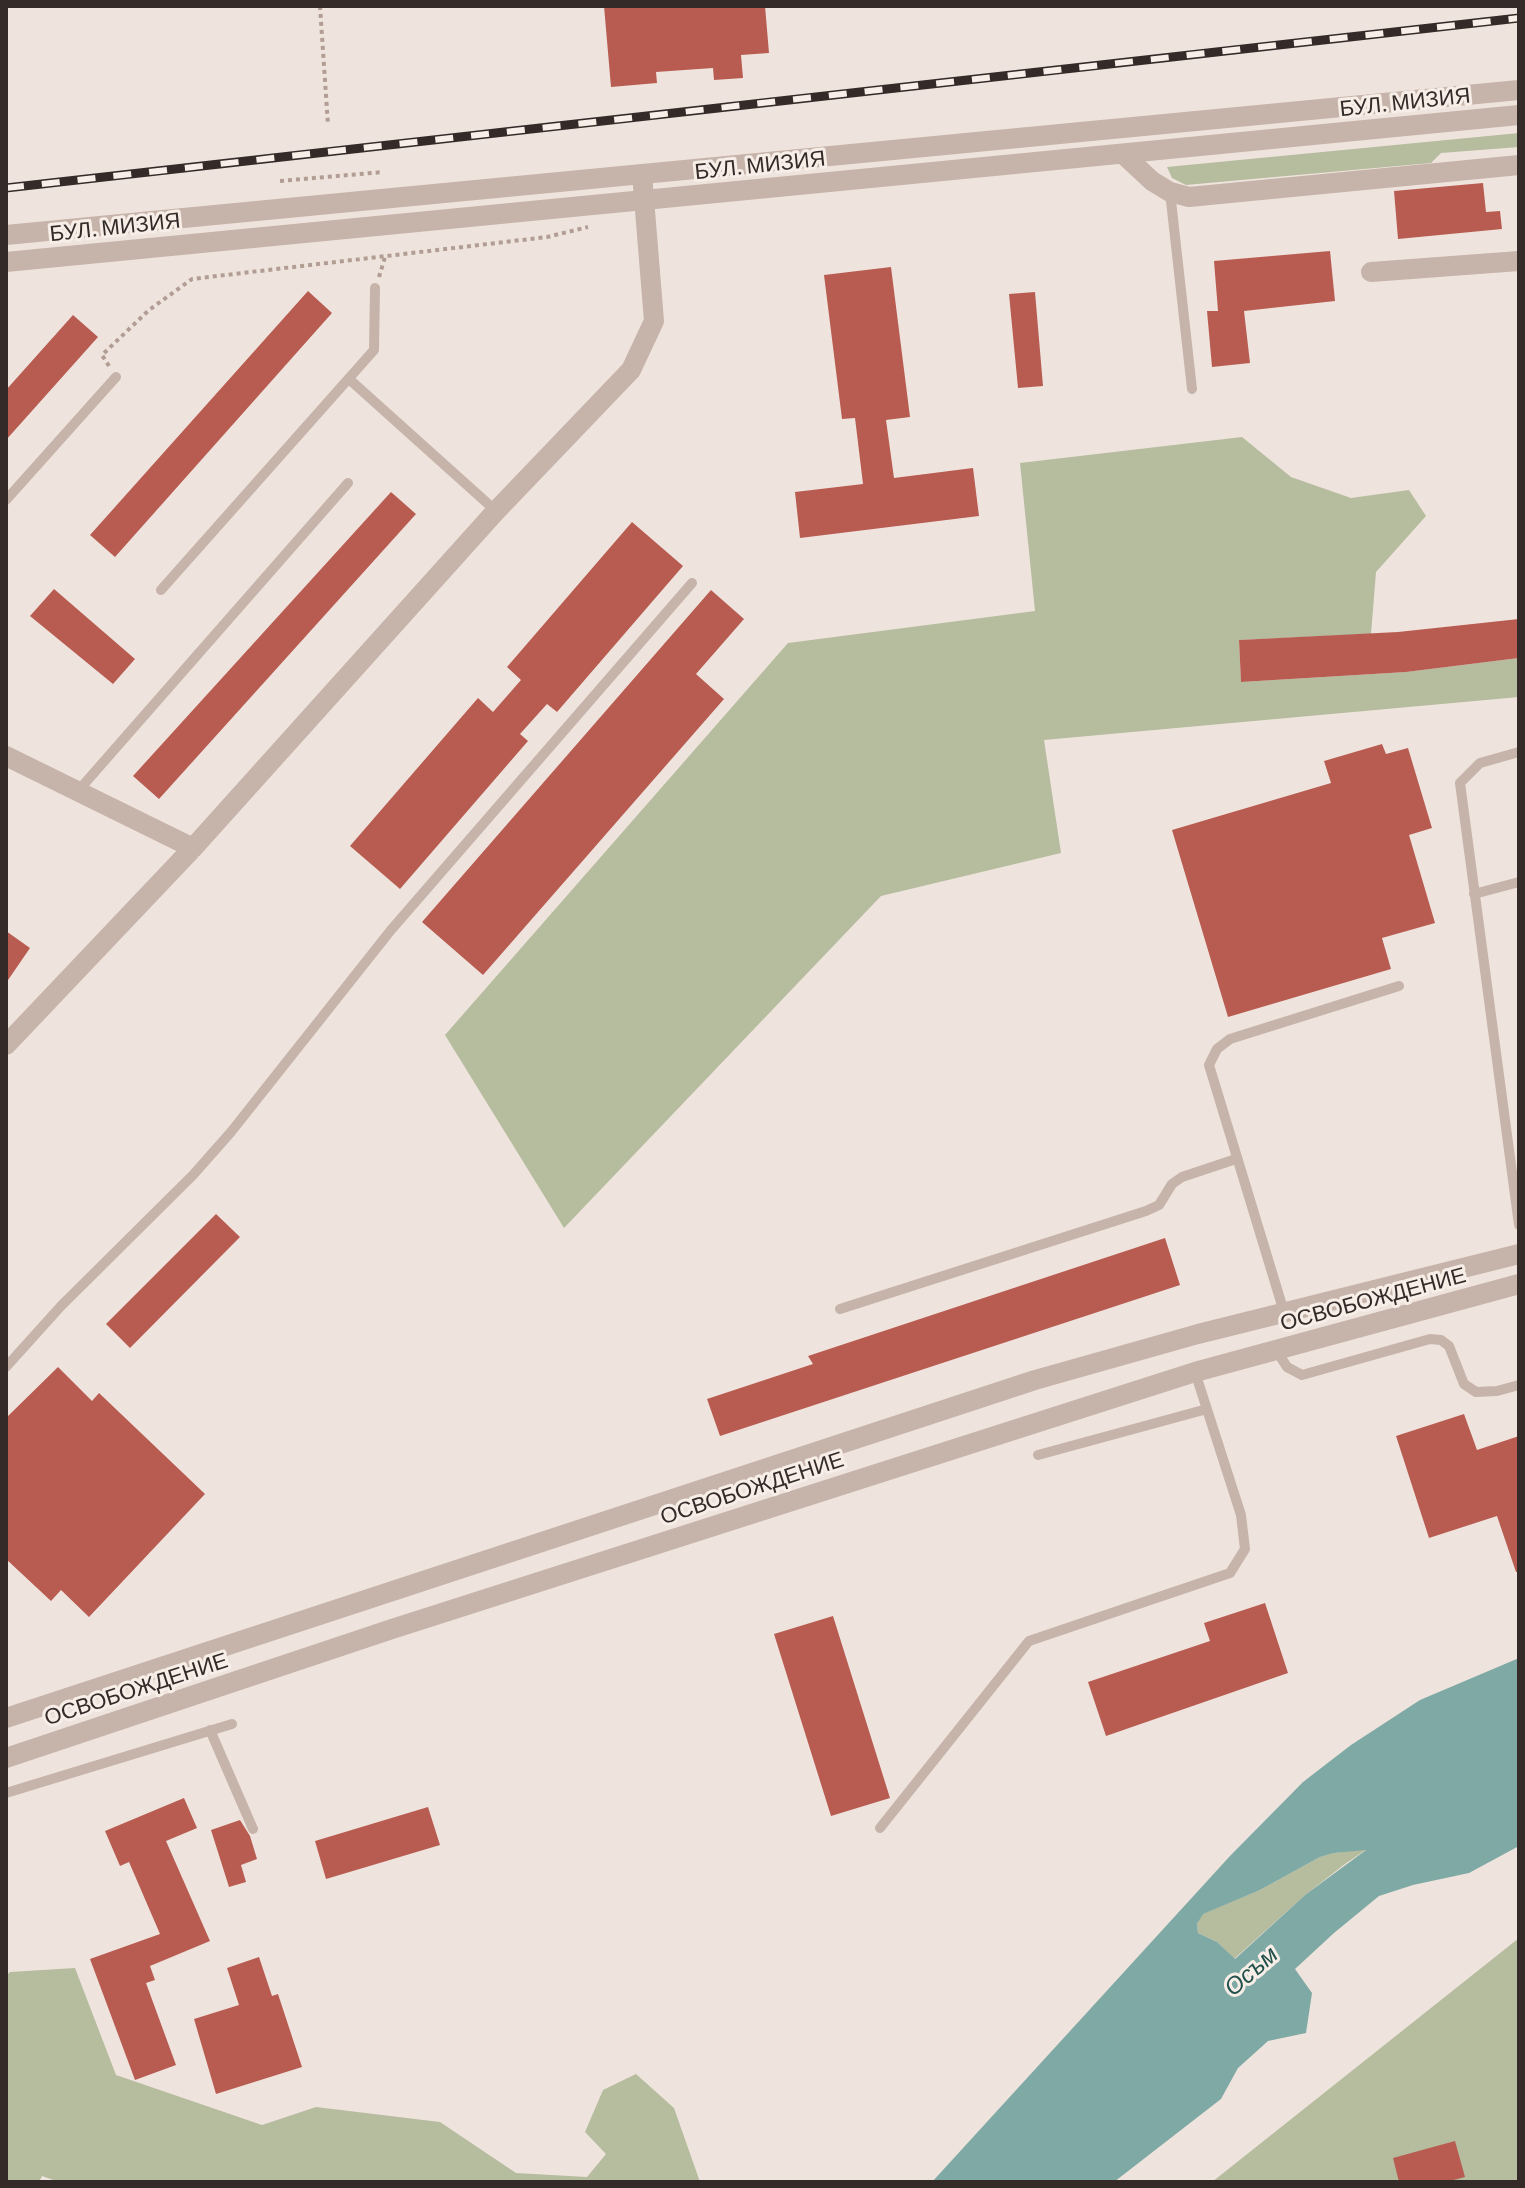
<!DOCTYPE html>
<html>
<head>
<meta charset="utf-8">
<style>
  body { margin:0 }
  #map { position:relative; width:1525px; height:2188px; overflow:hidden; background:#efe4dd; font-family:Barlow,sans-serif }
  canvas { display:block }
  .frame { position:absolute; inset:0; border:8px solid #342b29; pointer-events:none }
</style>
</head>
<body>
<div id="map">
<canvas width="1525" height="2188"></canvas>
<div class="frame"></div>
</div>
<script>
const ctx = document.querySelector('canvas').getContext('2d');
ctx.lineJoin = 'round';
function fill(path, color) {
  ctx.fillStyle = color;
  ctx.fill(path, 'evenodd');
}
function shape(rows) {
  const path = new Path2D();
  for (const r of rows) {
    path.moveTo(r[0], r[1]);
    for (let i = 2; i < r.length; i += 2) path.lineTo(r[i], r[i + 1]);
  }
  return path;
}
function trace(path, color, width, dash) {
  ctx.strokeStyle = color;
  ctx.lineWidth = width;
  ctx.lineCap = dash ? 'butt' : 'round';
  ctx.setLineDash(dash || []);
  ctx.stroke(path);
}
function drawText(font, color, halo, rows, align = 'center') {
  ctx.font = font + ' Barlow,sans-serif';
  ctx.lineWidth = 6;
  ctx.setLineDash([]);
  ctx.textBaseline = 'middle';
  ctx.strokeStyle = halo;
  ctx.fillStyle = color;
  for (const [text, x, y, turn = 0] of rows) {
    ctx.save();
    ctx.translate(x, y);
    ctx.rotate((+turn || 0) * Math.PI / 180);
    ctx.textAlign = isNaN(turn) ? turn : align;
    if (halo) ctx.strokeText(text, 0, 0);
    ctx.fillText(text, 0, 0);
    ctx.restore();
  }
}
fill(shape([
  [1519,133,1519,147,1441,153,1431,163,1186,185,1172,178,1167,167],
  [1242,437,1291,477,1351,498,1409,490,1426,516,1376,572,1371,634,1239,640,1241,682,1406,672,1519,658,1519,697,1044,740,1061,853,881,896,564,1228,445,1035,788,643,1035,611,1020,463],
  [1367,1849,1345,1864,1305,1895,1234,1959,1217,1942,1198,1933,1197,1924,1202,1914,1260,1890,1320,1857,1334,1853],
  [1519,1938,1519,2182,1212,2182],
  [75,1968,116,2075,262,2125,316,2107,440,2122,516,2173,587,2177,606,2154,585,2132,603,2090,636,2074,674,2108,700,2182,59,2182,42,2176,39,2182,6,2182,6,1976,10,1972]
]), '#b6bc9e');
fill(shape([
  [1519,1658,1519,1846,1469,1873,1413,1885,1379,1896,1334,1933,1295,1969,1312,1993,1306,2033,1268,2041,1238,2068,1221,2099,1114,2182,932,2182,1230,1856,1303,1782,1351,1745,1420,1700],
  [1366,1850,1305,1895,1235,1959,1217,1942,1198,1933,1197,1924,1203,1914,1260,1890,1320,1857,1334,1853]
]), '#7fa9a5');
fill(shape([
  [604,6,765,6,769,53,741,55,743,78,714,80,713,68,656,72,657,83,611,87],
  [1483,183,1486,212,1500,211,1502,229,1398,239,1394,191],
  [1330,251,1335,301,1244,311,1250,363,1212,367,1207,311,1218,311,1214,261],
  [891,267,910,417,886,420,894,478,973,468,979,516,800,538,795,492,863,484,855,418,842,419,824,275],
  [308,291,332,313,115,557,90,535],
  [1035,292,1043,386,1018,388,1009,294],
  [73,315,98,337,6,440,6,390],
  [391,492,416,514,159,799,133,776],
  [632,522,683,566,557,712,547,704,520,734,528,741,400,889,350,846,478,698,493,712,521,680,507,667],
  [54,589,135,659,113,684,30,616],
  [711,590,744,619,696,674,724,699,483,975,422,922],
  [1519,619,1519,658,1406,672,1241,682,1239,640,1398,632],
  [1382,744,1386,754,1408,748,1432,828,1409,835,1435,923,1382,938,1391,969,1228,1017,1172,830,1331,783,1324,761],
  [6,931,30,948,6,983],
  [216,1214,240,1237,130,1348,106,1324],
  [1165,1238,1180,1285,720,1436,707,1399,813,1364,808,1356],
  [58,1367,92,1401,99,1393,205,1494,89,1617,61,1590,51,1601,6,1559,6,1418],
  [1464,1414,1477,1450,1519,1436,1519,1572,1516,1572,1497,1516,1429,1538,1396,1436],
  [1265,1603,1288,1673,1106,1736,1088,1682,1210,1641,1204,1623],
  [833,1616,890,1798,831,1816,774,1634],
  [184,1798,197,1828,166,1841,210,1941,150,1966,155,1980,146,1983,176,2065,135,2080,90,1959,160,1934,129,1862,120,1866,105,1831],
  [428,1807,440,1845,326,1879,315,1841],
  [240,1820,250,1836,257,1859,241,1865,246,1882,229,1887,211,1830],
  [259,1957,272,1996,278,1994,302,2067,216,2094,194,2019,239,2005,227,1968],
  [1455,2141,1465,2177,1446,2182,1399,2182,1393,2158]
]), '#b85c52');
trace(shape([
  [320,6,328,125],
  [280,181,383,172],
  [379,277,385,257],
  [109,366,102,355,149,310,192,279,547,237,588,227]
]), '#b19d94', 4, [4, 4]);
trace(shape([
  [1170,192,1192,389],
  [349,379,496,511],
  [6,500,116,377],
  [161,590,374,350,375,288],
  [1519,752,1480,763,1460,783,1519,1225],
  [78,791,348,483],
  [1474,894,1519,882],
  [840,1309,1146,1211,1159,1205,1172,1184,1182,1177,1236,1159],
  [1284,1312,1209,1065,1217,1049,1230,1039,1399,986],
  [1276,1350,1287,1367,1302,1375,1430,1339,1441,1340,1449,1346,1464,1384,1476,1392,1497,1391,1519,1385],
  [6,1367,61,1306,193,1175,231,1132,391,930,692,583],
  [1038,1455,1207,1409],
  [210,1730,253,1829],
  [6,1793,232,1724],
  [880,1828,1029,1641,1230,1573,1245,1549,1241,1515,1195,1372]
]), '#c6b3aa', 10);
trace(shape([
  [1123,154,1152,181,1170,192,1189,197,1519,165],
  [1371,272,1519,261],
  [6,756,193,848],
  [6,1045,193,848,496,511,631,370,654,321,642,174]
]), '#c6b3aa', 20);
trace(shape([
  [6,235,1519,90],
  [6,262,1519,115],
  [6,1718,1035,1380,1198,1334,1519,1254],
  [6,1758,392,1629,1195,1372,1519,1284]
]), '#c6b3aa', 20);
const rail = shape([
  [6,188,1519,18]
]);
trace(rail, '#342b29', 9);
trace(rail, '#f7eee8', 6, [18]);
drawText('22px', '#342b29', '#f7eee8', [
  ["БУЛ. МИЗИЯ",1405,102,-6],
  ["БУЛ. МИЗИЯ",760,165,-6],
  ["БУЛ. МИЗИЯ",115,227,-6],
  ["ОСВОБОЖДЕНИЕ",1373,1299,-15],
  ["ОСВОБОЖДЕНИЕ",752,1488,-18],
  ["ОСВОБОЖДЕНИЕ",136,1689,-18]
]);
drawText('italic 24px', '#23514d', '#f7eee8', [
  ["Осъм",1251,1971,-41]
]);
</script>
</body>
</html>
